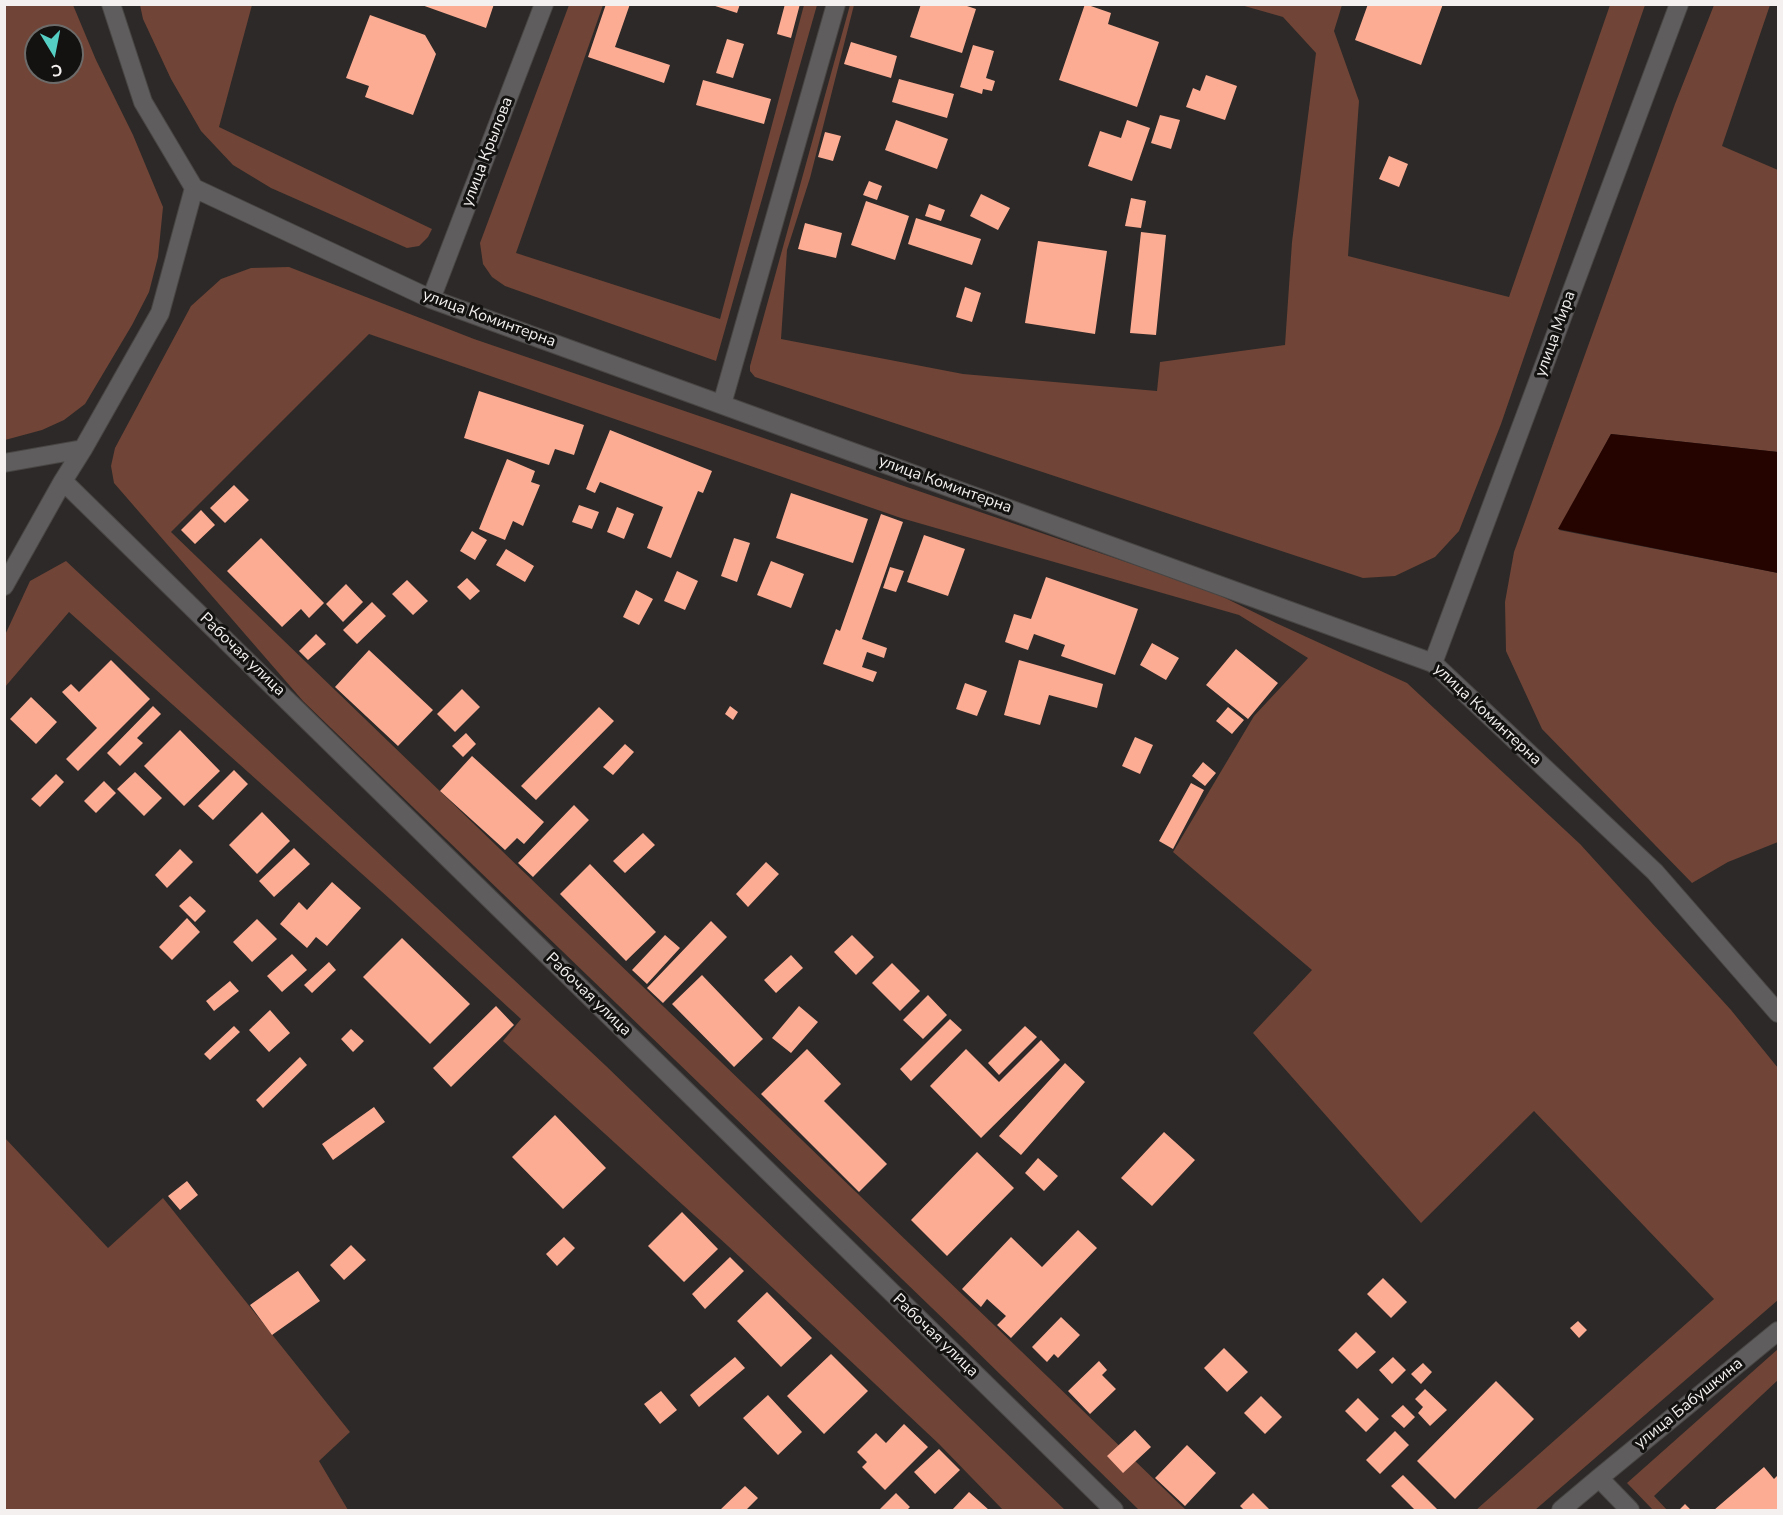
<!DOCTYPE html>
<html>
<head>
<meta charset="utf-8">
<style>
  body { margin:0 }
  #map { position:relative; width:1783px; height:1515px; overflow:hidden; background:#2c2928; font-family:"Nunito Sans",sans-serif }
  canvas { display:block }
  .frame { position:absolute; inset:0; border:6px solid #f3f0ef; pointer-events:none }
  .north { position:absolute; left:24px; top:24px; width:60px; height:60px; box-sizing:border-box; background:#131211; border:2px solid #6d6b6a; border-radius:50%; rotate:170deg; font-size:16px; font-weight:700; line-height:24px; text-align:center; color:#f3f0ef }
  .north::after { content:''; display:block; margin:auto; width:21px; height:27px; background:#55cec4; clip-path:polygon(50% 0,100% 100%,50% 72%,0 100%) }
</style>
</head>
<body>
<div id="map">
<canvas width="1783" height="1515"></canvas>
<div class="frame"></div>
<div class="north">С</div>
</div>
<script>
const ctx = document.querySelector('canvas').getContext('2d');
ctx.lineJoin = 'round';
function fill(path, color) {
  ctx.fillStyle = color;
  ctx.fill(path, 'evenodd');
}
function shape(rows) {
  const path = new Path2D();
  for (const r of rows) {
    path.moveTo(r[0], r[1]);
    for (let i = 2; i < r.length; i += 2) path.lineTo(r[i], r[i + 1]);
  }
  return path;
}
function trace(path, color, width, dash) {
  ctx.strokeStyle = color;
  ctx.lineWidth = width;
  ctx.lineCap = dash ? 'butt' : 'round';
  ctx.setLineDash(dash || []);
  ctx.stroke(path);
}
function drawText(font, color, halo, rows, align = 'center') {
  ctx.font = font + ' "Nunito Sans",sans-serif';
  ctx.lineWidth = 6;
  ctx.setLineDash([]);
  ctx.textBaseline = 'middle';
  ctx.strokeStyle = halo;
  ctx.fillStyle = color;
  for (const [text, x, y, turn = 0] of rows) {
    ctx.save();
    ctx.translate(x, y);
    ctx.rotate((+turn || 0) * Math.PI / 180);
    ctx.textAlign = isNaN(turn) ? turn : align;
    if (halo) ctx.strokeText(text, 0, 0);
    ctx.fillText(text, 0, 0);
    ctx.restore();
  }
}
fill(shape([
  [5,4,73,5,96,60,133,135,163,207,158,257,149,292,132,325,85,404,64,420,42,430,5,440],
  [36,36,72,36,72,72,36,72],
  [140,5,252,5,219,127,432,229,428,237,419,246,407,248,271,188,233,165,201,131,171,79,143,19],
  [569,5,603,5,516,253,720,319,804,5,817,5,716,361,505,286,492,277,483,264,480,243],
  [850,5,854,5,810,178,787,250,781,339,963,374,1157,391,1160,362,1285,345,1292,242,1316,53,1283,17,1241,5,1342,5,1334,31,1359,101,1348,256,1509,297,1610,5,1645,5,1501,424,1459,531,1435,557,1395,576,1363,578,755,377,750,371,750,366],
  [1714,5,1770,5,1722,146,1778,170,1778,452,1611,434,1559,530,1778,573,1778,842,1728,862,1692,883,1542,729,1506,651,1505,602,1514,552,1675,104],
  [289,267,474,339,1211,591,1276,623,1407,683,1580,844,1731,1010,1778,1068,1778,1300,1535,1510,1476,1510,1714,1299,1534,1111,1421,1223,1253,1033,1312,970,1173,852,1254,716,1308,658,1239,615,901,518,369,334,171,532,1186,1510,1139,1510,960,1335,303,701,114,483,111,466,115,448,191,306,221,279,251,268],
  [66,561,605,1065,1065,1510,1003,1510,939,1444,728,1246,503,1041,521,1019,390,899,69,612,5,687,5,635,30,581],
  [5,1138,108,1248,163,1198,350,1432,319,1461,348,1510,5,1510],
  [1778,1349,1778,1380,1654,1496,1667,1510,1653,1510,1627,1483]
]), '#704436');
fill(shape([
  [1611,434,1778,452,1778,573,1558,529]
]), '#250400');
fill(shape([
  [419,4,494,4,486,28],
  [606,4,630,4,615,47,670,65,664,83,588,57],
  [709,4,740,4,737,13],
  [785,4,800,4,791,38,777,34],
  [921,4,961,4,976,9,962,53,910,37],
  [1085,4,1111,13,1108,24,1159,42,1137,107,1059,80],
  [1368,4,1443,4,1421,65,1355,40],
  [370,15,425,35,436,54,413,115,365,97,369,86,346,78],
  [727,39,744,44,733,78,716,73],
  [851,42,897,56,891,78,844,64],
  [973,45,994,51,986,78,995,81,992,91,983,89,982,94,960,87],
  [1206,75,1237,86,1225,120,1186,107,1193,88,1200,91],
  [899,79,954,94,947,118,892,102],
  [703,80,771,99,764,124,696,105],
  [1160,115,1180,120,1171,149,1151,143],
  [896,120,948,139,937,169,885,150],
  [1127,120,1150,128,1132,181,1088,166,1100,131,1121,138],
  [825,132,841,136,833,161,818,157],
  [1389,156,1408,164,1399,187,1379,179],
  [869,181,882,186,877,200,863,195],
  [981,194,1010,208,998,230,970,216],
  [1131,198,1146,201,1141,228,1125,226],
  [866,201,909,216,895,260,851,245],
  [929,204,945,210,941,221,925,216],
  [916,218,981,239,972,265,908,244],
  [805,223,842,233,836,258,798,249],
  [1141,232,1166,235,1156,335,1130,333],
  [1038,241,1107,251,1095,334,1025,323],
  [965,287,981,293,972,322,956,317],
  [479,391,584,425,574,455,555,449,549,465,464,438],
  [610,430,712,471,703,493,698,491,671,558,647,548,663,507,600,482,595,493,586,489],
  [507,459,535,471,531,482,540,485,523,526,513,521,505,540,479,529],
  [234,485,249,500,225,523,210,508],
  [791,493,868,519,853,563,776,538],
  [579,505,599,512,592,529,572,522],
  [617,507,634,514,624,539,607,532],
  [201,510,215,525,195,544,181,530],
  [881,514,903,522,862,639,887,648,884,658,867,652,862,667,877,672,873,682,823,664,836,629,840,631],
  [472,531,487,540,475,560,460,551],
  [924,535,965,549,948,596,907,582],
  [261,538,324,603,309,618,301,609,282,627,227,571],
  [734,538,750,543,737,582,721,576],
  [506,549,534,566,525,582,496,565],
  [771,561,804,574,791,608,757,595],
  [890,567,904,571,896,592,883,588],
  [677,571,698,581,685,610,664,601],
  [1046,577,1138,609,1115,675,1061,656,1065,645,1034,634,1028,650,1005,642,1014,614,1031,619],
  [467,578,480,591,470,600,457,587],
  [407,580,428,601,413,615,392,594],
  [346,584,363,602,343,622,326,604],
  [636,590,653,599,639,625,623,617],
  [372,602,386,616,357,644,343,630],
  [316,634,326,644,308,660,299,651],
  [1152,643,1179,658,1166,680,1140,665],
  [1236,649,1278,683,1248,719,1206,685],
  [369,650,433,710,398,746,335,687],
  [111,660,150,699,78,771,66,759,97,728,62,692,71,684,79,692],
  [1019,660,1103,684,1097,708,1049,695,1040,725,1004,715],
  [965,683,987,691,977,716,956,709],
  [462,689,480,707,455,732,437,714],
  [31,697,57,722,36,744,10,719],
  [153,706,161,714,137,738,143,743,120,766,107,753],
  [730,706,738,712,733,720,725,714],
  [599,707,614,721,536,800,521,786],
  [1228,707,1244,720,1232,734,1216,721],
  [180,730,220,771,184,806,144,766],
  [466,733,476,744,463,757,452,746],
  [1135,737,1153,745,1140,774,1122,766],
  [625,744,634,752,613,775,603,767],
  [472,756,544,822,524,844,517,838,505,850,440,791],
  [1203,762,1216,773,1205,786,1192,776],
  [234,770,248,784,213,820,198,806],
  [135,772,162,798,144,816,117,789],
  [56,774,64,782,40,807,31,799],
  [104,781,116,793,96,813,84,801],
  [1191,783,1204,790,1173,849,1159,841],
  [574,805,589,820,533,877,518,863],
  [262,812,290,841,257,874,229,845],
  [643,833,655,845,625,873,613,861],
  [294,848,310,864,274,897,259,881],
  [180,849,193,862,167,888,155,875],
  [766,862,779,874,748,907,736,894],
  [590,864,656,932,626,961,560,894],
  [332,882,361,908,327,946,316,937,307,948,280,924,299,902,307,910],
  [190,896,206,911,195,922,179,906],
  [187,918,200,932,172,960,159,947],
  [257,919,277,939,252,962,233,942],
  [711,921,727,937,663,1003,647,988],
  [665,935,680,948,647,984,632,970],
  [852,935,874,957,856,975,834,952],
  [402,938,470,1004,430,1044,363,977],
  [292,954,307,970,282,992,267,976],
  [791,955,803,968,776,993,764,980],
  [329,962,336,970,312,993,304,985],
  [892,963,920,991,900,1011,872,983],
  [702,975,763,1039,734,1067,672,1004],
  [230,981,239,991,214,1011,206,1001],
  [928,995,947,1015,923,1039,903,1020],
  [496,1006,514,1025,451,1087,433,1068],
  [799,1006,818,1022,791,1053,772,1038],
  [270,1010,290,1033,269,1052,249,1030],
  [950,1019,962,1030,911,1081,900,1069],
  [234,1026,240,1032,210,1060,204,1054],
  [1025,1026,1037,1037,999,1075,988,1063],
  [351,1029,364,1041,353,1052,341,1039],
  [1041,1040,1060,1060,981,1138,930,1086,966,1049,999,1082],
  [807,1049,841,1084,824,1101,887,1164,859,1192,761,1094],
  [300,1057,307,1065,263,1108,256,1100],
  [1065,1063,1085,1082,1021,1155,999,1136],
  [374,1107,385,1122,333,1160,322,1144],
  [555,1115,606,1168,563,1209,512,1157],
  [1164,1132,1195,1160,1152,1206,1121,1178],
  [977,1152,1014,1188,947,1256,911,1220],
  [1038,1158,1058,1176,1044,1191,1025,1173],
  [187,1181,198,1195,180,1210,168,1196],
  [682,1212,718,1249,684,1282,648,1246],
  [1078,1230,1097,1248,1011,1338,997,1325,1006,1316,987,1299,981,1307,962,1289,1011,1237,1042,1267],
  [564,1237,575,1248,557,1266,546,1254],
  [351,1245,366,1260,344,1280,330,1265],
  [730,1257,744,1271,705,1309,692,1294],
  [298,1271,320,1301,272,1335,250,1305],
  [1383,1278,1407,1302,1391,1318,1367,1294],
  [767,1292,812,1338,781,1367,737,1321],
  [1061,1317,1080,1335,1058,1358,1054,1354,1047,1362,1032,1347],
  [1578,1321,1587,1330,1579,1338,1570,1328],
  [1356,1332,1376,1352,1357,1369,1338,1350],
  [1224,1348,1248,1372,1227,1392,1204,1368],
  [831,1354,868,1391,824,1434,787,1396],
  [735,1357,745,1368,699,1407,690,1395],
  [1393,1357,1406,1370,1392,1384,1379,1370],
  [1099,1361,1107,1370,1102,1375,1116,1389,1090,1414,1068,1391],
  [1423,1363,1432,1372,1421,1384,1411,1374],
  [1496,1381,1534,1419,1455,1499,1417,1461],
  [1425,1389,1447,1410,1430,1426,1418,1413,1423,1407,1415,1399],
  [661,1391,677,1410,660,1424,644,1404],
  [768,1395,802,1432,778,1455,743,1418],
  [1261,1396,1282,1417,1265,1434,1244,1413],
  [1358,1398,1379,1419,1366,1432,1345,1411],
  [1403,1405,1415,1417,1404,1428,1391,1416],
  [904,1424,928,1447,885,1490,862,1467,867,1462,857,1452,876,1433,886,1443],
  [1135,1430,1151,1447,1123,1473,1107,1456],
  [1395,1431,1409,1445,1380,1474,1366,1460],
  [1187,1445,1216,1473,1185,1506,1155,1478],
  [939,1449,960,1470,935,1494,914,1472],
  [1764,1467,1774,1479,1778,1475,1778,1509,1777,1510,1714,1510],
  [1403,1475,1438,1510,1415,1510,1391,1486],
  [745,1486,758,1498,746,1510,722,1510,721,1509],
  [969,1492,989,1510,952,1510],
  [896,1493,910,1507,907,1510,879,1510],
  [1253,1493,1270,1510,1244,1510,1240,1506],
  [1685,1504,1691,1510,1679,1510]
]), '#fcac93');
const minor = shape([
  [111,4,143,102,194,188,431,299,1433,663,1655,872,1778,1013],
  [431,299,544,4],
  [722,404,836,4],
  [4,463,83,449],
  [63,481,1114,1510],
  [4,586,63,481,83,449,160,313,194,188],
  [1433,663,1679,4],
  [1599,1478,1630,1510],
  [1561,1510,1599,1478,1778,1331]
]);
trace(minor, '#484544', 20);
trace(minor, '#5f5d5d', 18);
drawText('16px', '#f3f0ef', '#131211', [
  ["улица Крылова",488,152,-69],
  ["улица Коминтерна",489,319,20],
  ["улица Мира",1556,334,-70],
  ["улица Коминтерна",945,485,20],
  ["Рабочая улица",242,655,44],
  ["улица Коминтерна",1487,715,43],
  ["Рабочая улица",588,995,44],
  ["Рабочая улица",935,1336,44],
  ["улица Бабушкина",1689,1404,-39]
]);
</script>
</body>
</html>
